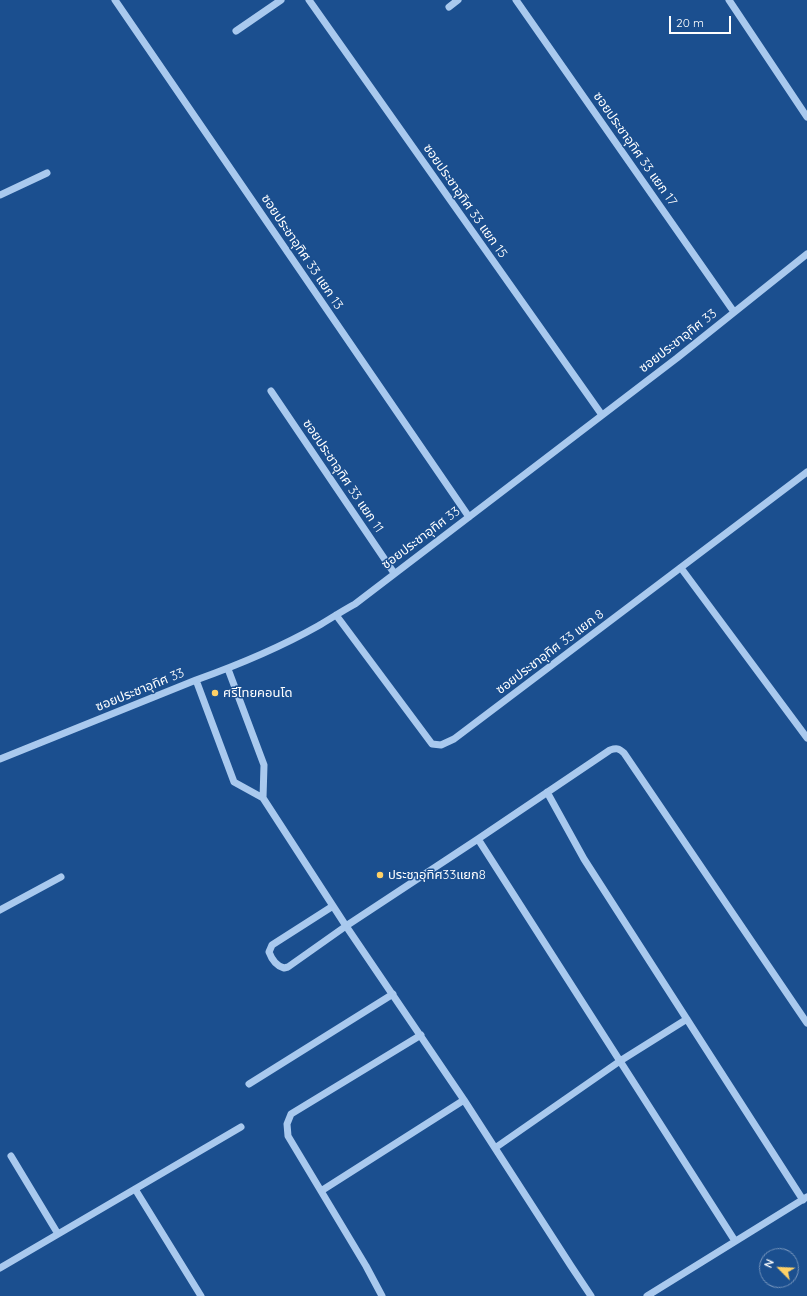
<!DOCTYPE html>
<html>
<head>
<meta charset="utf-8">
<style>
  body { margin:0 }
  #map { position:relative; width:807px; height:1296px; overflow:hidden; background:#1b4f8f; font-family:Quicksand,sans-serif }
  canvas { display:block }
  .north { position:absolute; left:759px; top:1248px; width:40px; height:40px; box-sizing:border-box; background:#1b4f8f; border:1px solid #7695bc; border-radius:50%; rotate:294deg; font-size:11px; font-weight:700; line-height:16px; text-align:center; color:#fff }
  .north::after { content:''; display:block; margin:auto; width:14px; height:18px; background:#ffd166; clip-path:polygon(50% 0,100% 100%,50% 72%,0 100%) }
  .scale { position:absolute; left:669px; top:16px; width:62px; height:18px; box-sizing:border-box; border:2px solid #fff; border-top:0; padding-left:5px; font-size:12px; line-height:14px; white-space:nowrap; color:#fff; -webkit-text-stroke:3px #1b4f8f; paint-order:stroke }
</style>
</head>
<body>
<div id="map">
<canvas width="807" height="1296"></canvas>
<div class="north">N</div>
<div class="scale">20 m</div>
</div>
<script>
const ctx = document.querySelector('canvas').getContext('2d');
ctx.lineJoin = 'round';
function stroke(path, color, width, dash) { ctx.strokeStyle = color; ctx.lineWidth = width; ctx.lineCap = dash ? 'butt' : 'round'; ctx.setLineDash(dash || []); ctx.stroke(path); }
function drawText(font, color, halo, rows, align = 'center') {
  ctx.font = font + ' Quicksand,"Noto Sans Thai",sans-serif'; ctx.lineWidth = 3; ctx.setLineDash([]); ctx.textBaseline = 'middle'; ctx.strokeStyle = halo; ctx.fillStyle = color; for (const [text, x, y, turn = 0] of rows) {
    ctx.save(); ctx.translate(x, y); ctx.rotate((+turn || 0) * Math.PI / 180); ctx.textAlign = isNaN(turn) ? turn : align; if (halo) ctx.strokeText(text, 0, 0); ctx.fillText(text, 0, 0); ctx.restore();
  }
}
stroke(new Path2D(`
  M115,0L469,517
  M309,0L602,415
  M516,0L734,312
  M729,0L807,117
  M449,7L458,0
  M236,31L281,0
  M0,195L47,173
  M271,391L394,573
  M681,568L807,738
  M336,615L432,744L441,745L454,739L807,472
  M228,669L264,765L263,798
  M196,680L234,782L263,798L346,926L464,1100L571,1266L591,1296
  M0,759L196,680C238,665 279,648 318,626C330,619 342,611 355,604L677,358L807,254
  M547,792L584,859L803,1200
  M478,839L735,1241
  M333,906L272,945L269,952C272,960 276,966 284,968L288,967L346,926L478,839L610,750C616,748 619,748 624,753L807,1023
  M0,910L61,877
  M249,1084L393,994
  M495,1148L620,1061L687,1019
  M11,1156L58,1234
  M135,1189L201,1296
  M321,1191L464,1100
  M0,1268L241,1127
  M382,1296L366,1266L288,1136L287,1124L291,1114L421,1035
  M647,1296L807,1197`), '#a9c9ee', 7);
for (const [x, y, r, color] of [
  [215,693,4,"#ffd166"],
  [380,875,4,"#ffd166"]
]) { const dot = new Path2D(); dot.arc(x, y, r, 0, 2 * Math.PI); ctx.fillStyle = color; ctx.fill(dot); stroke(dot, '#1b4f8f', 1.5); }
drawText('13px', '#fff', '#1b4f8f', [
  ["ซอยประชาอุทิศ 33 แยก 17",635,149,55],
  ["ซอยประชาอุทิศ 33 แยก 15",465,201,55],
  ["ซอยประชาอุทิศ 33 แยก 13",302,252,56],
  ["ซอยประชาอุทิศ 33",678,341,-38],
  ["ซอยประชาอุทิศ 33 แยก 11",343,476,56],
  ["ซอยประชาอุทิศ 33",421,538,-37],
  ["ซอยประชาอุทิศ 33 แยก 8",550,652,-37],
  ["ซอยประชาอุทิศ 33",140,690,-22]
]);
drawText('13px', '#fff', '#1b4f8f', [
  ["ศรีไทยคอนโด",223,693],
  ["ประชาอุทิศ33แยก8",388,875]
], 'left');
</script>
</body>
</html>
